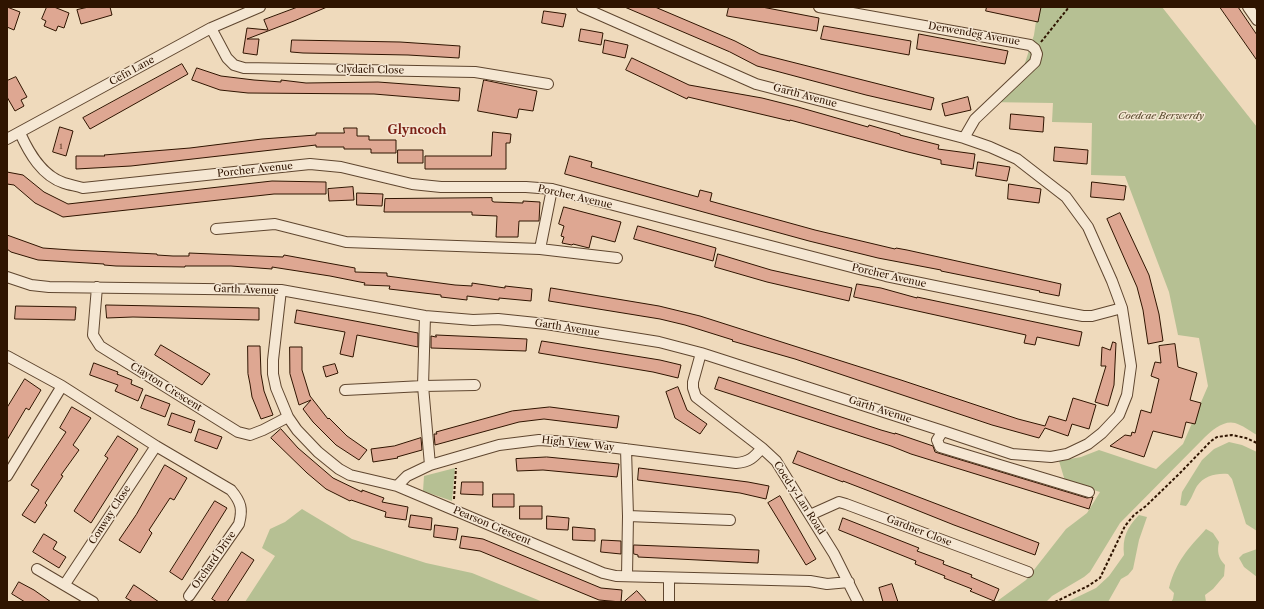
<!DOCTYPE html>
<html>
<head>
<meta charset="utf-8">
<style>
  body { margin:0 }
  #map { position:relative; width:1264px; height:609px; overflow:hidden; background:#efdabc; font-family:"Libre Caslon Text",serif }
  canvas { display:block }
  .frame { position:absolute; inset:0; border:8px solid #2f1400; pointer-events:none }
</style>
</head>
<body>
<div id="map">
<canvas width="1264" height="609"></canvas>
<div class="frame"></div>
</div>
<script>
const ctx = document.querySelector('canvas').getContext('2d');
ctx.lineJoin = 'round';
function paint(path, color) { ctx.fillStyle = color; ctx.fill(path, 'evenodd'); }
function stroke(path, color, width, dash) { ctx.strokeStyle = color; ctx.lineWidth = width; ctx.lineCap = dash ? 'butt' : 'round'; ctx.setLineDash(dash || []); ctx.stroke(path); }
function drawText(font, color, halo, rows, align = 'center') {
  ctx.font = font + ' "Libre Caslon Text",serif'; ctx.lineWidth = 3; ctx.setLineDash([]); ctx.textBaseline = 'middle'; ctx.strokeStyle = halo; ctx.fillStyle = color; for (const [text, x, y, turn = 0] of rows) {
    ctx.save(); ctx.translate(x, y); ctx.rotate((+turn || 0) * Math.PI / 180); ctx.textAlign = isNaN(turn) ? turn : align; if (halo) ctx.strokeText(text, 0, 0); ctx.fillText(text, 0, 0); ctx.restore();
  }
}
paint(new Path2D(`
  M1038,7H1162L1257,127V435C1250,431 1242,425 1235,423C1224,420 1212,430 1205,437L1120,523L1090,572L1084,577L1052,596L1046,602H996L1026,580L1066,529L1087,513L1100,492L1065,481L1059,461L1081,457L1099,450L1156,469L1183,444L1208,386L1199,338L1178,335L1169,292L1125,176L1091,175L1092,123L1052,122L1053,103L985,102L1008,82L1024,66L1034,35Z
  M1229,442L1242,445L1257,452V531L1246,524L1232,479L1228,474C1216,473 1204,476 1197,486C1193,493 1191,500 1186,506L1180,505L1182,492L1202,460L1214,449Z
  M455,468L452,501L423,491L424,476Z
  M302,509L352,539L426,563L472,573L543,602H245L275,556L262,548L270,529L285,522Z
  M1139,515L1147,517L1139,540L1133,569L1128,575L1121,579L1108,602H1067L1096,588L1109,576L1124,555C1122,538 1127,527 1139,515Z
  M1206,529L1213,533L1219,542C1217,551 1218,558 1225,565L1224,576L1213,589L1205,595L1206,602H1171L1173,599L1174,593L1169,588C1176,561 1188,549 1206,529Z
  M1257,549V577L1244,567L1239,558L1243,554Z`), '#b6c093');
const building = new Path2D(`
  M7,7L20,12L14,30L7,27Z
  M47,7H54L69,13L64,28L58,26L56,31L44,26L46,21L42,19Z
  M89,7H110L112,15L81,24L77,10Z
  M298,7H327L294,21L247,39H259L257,55L243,53L247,28L268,30L264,20Z
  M625,7H655L735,41L760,54L934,98L931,110L866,95L757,66L730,52Z
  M729,7H762L819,18L817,31L727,16Z
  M987,7H1041L1038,22L986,11Z
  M1220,7H1238L1257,35V60Z
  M544,11L566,14L563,27L542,23Z
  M824,26L911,41L909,55L821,39Z
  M581,29L603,33L601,45L579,41Z
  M919,34L1008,51L1005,64L917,49Z
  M292,40L400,42L460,46L459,58L408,55L303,53L291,52Z
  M605,40L628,45L625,58L603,53Z
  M632,58L689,85L762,98L798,107L868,127L869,125L900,134V135L939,145L938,149L975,154L973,169L941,164V160L908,152L790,120V121L688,97L687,99L626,70Z
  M182,64L188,74L90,129L83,118Z
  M197,68L221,76L254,80L281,82V80L306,83L378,82L460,88L459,101L374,94L248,93L220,90L192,80Z
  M16,77L27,97L21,100L24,106L15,111L7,97V81Z
  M484,80L537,91L533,111L519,109L517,118L478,111Z
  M968,97L971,110L945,116L942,104Z
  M1011,114L1044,117L1043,132L1010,129Z
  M60,127L73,131L66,156L53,152Z
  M344,128H357V136H369V140H396V153H371V149H344V147H316V145L131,166L76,169V156H105L104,155L190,148L262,139L316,135V133H344Z
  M493,132L511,134L510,143H506V169H425V156H491Z
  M1055,147L1088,150L1087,164L1054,161Z
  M398,150H423V163H398Z
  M570,156L592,162L591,167L698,197L700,190L712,193L710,201L815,230L895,249L896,248L907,250L1061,284L1059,296L1039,292L1040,291L941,271V270L878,258L809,241L565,174Z
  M978,162L1010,167L1007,181L976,176Z
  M7,172L23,175L44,192L68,204L272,181L326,182V194H274L63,217L35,203L14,185L7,184Z
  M1092,182L1126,186L1124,200L1091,197Z
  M1009,184L1041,189L1039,203L1008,199Z
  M353,187L354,200L329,201L328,189Z
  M357,193L383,194L382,206L357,205Z
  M492,198V201L494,202L523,203V201L540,202L539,221H519L518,237H496L497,216L472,215V212H384L385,199Z
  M564,207L621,222L615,242L592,236L589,248L573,244L572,245L562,243L564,237L561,236L564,226L559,224Z
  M1120,213L1149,275L1159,314L1163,341L1148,344L1143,310L1137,287L1107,219Z
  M638,226L716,248L713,261L634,239Z
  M7,235L43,248L71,250L157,254V255L173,256H189V253L283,257L284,255L355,268V272L387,273V276L455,285L472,286V283L505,288V286L532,289L531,301L499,298V300L467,296V300L441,297V295L389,289L390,286L364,285L365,283L330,276L272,267V269L231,266H185V267L116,266L104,265V264L38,260L11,252L7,249Z
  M718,254L771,270L852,288L849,301L767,282L715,267Z
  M857,284L881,288L917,298V297L1082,332L1079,346L1037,337L1035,345L1024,343L1026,335L854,297Z
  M551,288L659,306L700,316L901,380L1018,419L1045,426L1049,416L1066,421L1073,398L1096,405L1089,429L1072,424L1068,436L1045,428L1039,438L992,425L795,359L732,341L733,340L685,325L660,319L549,301Z
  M106,305L259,308V320L133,317L107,318Z
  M16,306L76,307L75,320L15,319Z
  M297,310L418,333V347L357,335L353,357L340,354L345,332L295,323Z
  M436,335L527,339L526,351L431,348V336L436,337Z
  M542,341L660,360L681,365L678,378L653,372L539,353Z
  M1113,342L1116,343L1114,385L1108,406L1095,402L1106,366H1101L1102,347L1110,350Z
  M1175,344L1178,367L1197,373L1190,400L1201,403L1195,424L1186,422L1182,438L1153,431L1144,457L1110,446L1125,435L1131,436L1132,432L1135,433L1141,410L1151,413L1159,379L1151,376L1155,362L1161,363L1159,346Z
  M161,345L210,374L202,385L155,355Z
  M248,346H260L261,374L264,391L273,415L261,419L252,397L250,384L248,374Z
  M290,347H302V370L310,396L328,419L329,418L347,436L367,450L359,460L336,445L313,422L303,409L311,400L299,405L290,374Z
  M94,363L118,372L117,374L132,380L131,384L143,389L138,401L115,391L118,385L90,375Z
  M335,364L338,373L326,377L323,367Z
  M719,377L881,430L895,434V433L933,446L935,452L938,453L1087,498L1093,497L1089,509L911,454L891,446L715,389Z
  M25,379L41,390L29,410L26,408L7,440V408Z
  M678,387L687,410L707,424L700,434L675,418L666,392Z
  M146,395L170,404L165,417L141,408Z
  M72,407L91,418L73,445L79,450L61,475L63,476L45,503L47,505L35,523L22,515L39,490L31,485L66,432L60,428Z
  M550,407L619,416L617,428L544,419L519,422L435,445L434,434H437L436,432L512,411Z
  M172,413L195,421L191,433L168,425Z
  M199,429L222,437L217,449L195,441Z
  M281,429L298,448L333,478L362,492V490L384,498L382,502L408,507L406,520L385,517L386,512L351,500L350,501L326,489L307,473L271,438Z
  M118,436L138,449L91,523L74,511L108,458L105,456Z
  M421,438L422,450L397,457L398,458L373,462L371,449L394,446Z
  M798,451L1039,543L1035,555L954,525L869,491L843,481V482L793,463Z
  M547,457L619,464L617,477L543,470L517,471L516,459Z
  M165,465L187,478L174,500L170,498L149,530L152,533L140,553L119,540L136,515Z
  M639,468L748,482L769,486L766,499L740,493L638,480Z
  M462,482H483V495L461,494Z
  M493,494H514V507H493Z
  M780,496L816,559L806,565L768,503Z
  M215,501L227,508L182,580L170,572Z
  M520,506H542V519H520Z
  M411,515L432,518L431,530L409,527Z
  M547,516L569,518L568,530L547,529Z
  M843,518L919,548L917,551L944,561L943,564L972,575L971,577L999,589L994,601L970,591L972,589L944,578L945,576L915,564L916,561L839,530Z
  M435,525L458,528L456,540L434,537Z
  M573,527L595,529V541L573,540Z
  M44,534L57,542L53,549L66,557L59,568L33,552Z
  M462,536L483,539L601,588L622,590L621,602L599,600L480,551L460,548Z
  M602,540L621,541V554L601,552Z
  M634,545L759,550L758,563L638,557V555L634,554Z
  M242,552L254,560L227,602H217L212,599Z
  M19,582L34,590L51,602H25L12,594Z
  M892,584L898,602H883L879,588Z
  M134,585L143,591L159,602H133L126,598Z
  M637,591L647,602H624Z`);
paint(building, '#dea792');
stroke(building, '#2f1400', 1);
const street = new Path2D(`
  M582,7L756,84L964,138L990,147L1017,159L1066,197L1088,227L1112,281L1122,308L1131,366L1127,395L1119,415L1102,433L1088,444L1067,454L1051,457L1012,454L943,431
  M819,7L1030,45L1035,49L1037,54L1035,62L975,119L964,138
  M1248,7L1257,20
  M211,28L227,58L234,65L244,68L475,72L548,84
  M20,133C29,153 42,176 64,183C70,185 77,186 83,188L310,164L341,167L412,184L441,187H526L552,189L886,276L1062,312L1083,316H1092L1122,308
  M7,139L211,28L260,7
  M216,229L275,224L346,242L540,249L617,258
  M540,249L552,189
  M7,277L31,285L49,287L281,290L425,316L473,320L498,319L546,324L659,342L701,353L943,431L937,440L940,447L1089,492
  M97,287L93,335L100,346L238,432L250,435L263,430L288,417
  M281,290L273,360V374L276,388L288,417L297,430L318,452L339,469L350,475L397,486L603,573L616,576L810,581L827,584L849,582
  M425,316L423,386L430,465
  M701,353L693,382V388L696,397L762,448L776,461L834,554L858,602
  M7,356L62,386L156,446L231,490C241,502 243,509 239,524L189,596
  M345,390L423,386L475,385
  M626,449L628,516L627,576
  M7,476L62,386
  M397,486L407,476L430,465L499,445L539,440L569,442L736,463C750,462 754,457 762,448
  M810,515L839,502L846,504L1028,572
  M628,516L730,520
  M37,569L93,602
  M65,584L156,446
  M669,602V578`);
stroke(street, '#5f462f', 12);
stroke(new Path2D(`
  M1041,42L1069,7
  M454,499L456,468
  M1055,602L1088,586L1100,578L1125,526L1134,515L1146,506L1180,473L1211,441L1217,437L1232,435L1246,438L1257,443`), '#2f1400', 2, [3, 2]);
stroke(street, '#f5e7d3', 10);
drawText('8px', '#5b3924', null, [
  ["1",61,147]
]);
drawText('10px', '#2f1400', '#f5e7d3', [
  ["Derwendeg Avenue",974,34,10],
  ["Clydach Close",370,70,1],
  ["Cefn Lane",132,71,-29],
  ["Garth Avenue",805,96,15],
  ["Porcher Avenue",255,170,-6],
  ["Porcher Avenue",575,197,13],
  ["Porcher Avenue",889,276,13],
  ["Garth Avenue",246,290,2],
  ["Garth Avenue",567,328,9],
  ["Clayton Crescent",166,387,32],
  ["Garth Avenue",880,410,18],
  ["High View Way",578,444,6],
  ["Coed-y-Lan Road",799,498,57],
  ["Conway Close",110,515,-57],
  ["Pearson Crescent",492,526,23],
  ["Gardner Close",919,531,21],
  ["Orchard Drive",214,560,-55]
]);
drawText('italic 10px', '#58482c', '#f5e7d3', [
  ["Coedcae Berwerdy",1161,116]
]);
drawText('bold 12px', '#7a1f14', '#f5e7d3', [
  ["Glyncoch",417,131]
]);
</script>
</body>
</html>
